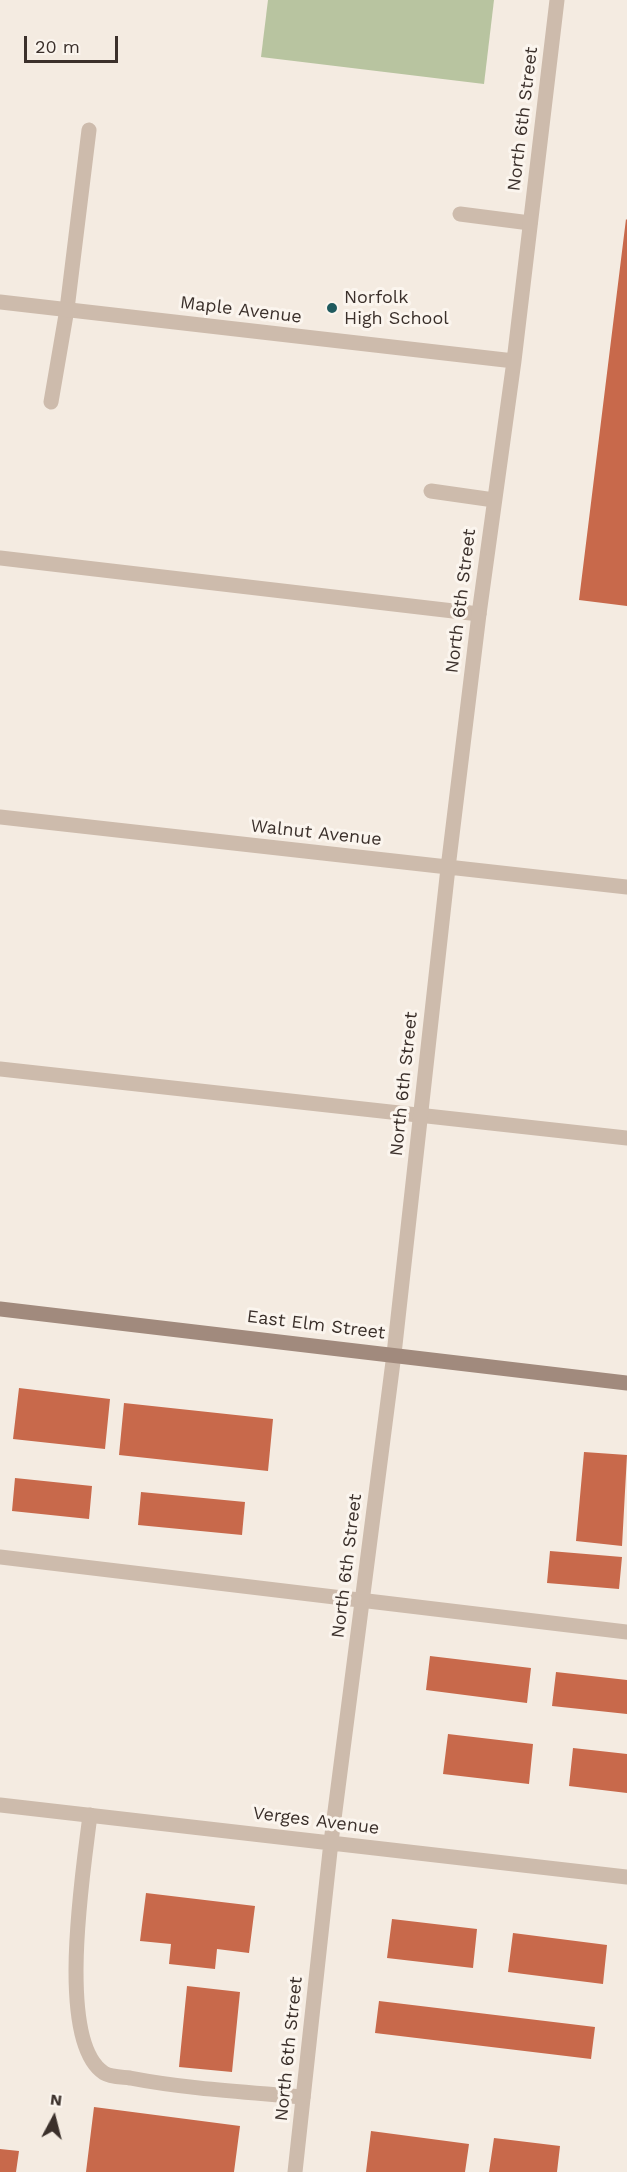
<!DOCTYPE html>
<html>
<head>
<meta charset="utf-8">
<style>
  body { margin:0 }
  #map { position:relative; width:627px; height:2172px; overflow:hidden; background:#f4ebe1; font-family:"Work Sans",sans-serif }
  canvas { display:block }
  .north { position:absolute; left:24px; top:2088px; width:60px; height:60px; -webkit-text-stroke:4px #fbf5ee; paint-order:stroke; rotate:7deg; font-size:16px; font-weight:700; line-height:24px; text-align:center; color:#3b302b }
  .north::after { content:''; display:block; margin:auto; width:21px; height:27px; background:#3b302b; clip-path:polygon(50% 0,100% 100%,50% 72%,0 100%) }
  .scale { position:absolute; left:24px; top:36px; width:94px; height:27px; box-sizing:border-box; border:3px solid #3b302b; border-top:0; padding-left:8px; font-size:18px; line-height:21px; white-space:nowrap; color:#3b302b; -webkit-text-stroke:4px #fbf5ee; paint-order:stroke }
</style>
</head>
<body>
<div id="map">
<canvas width="627" height="2172"></canvas>
<div class="north">N</div>
<div class="scale">20 m</div>
</div>
<script>
const ctx = document.querySelector('canvas').getContext('2d');
ctx.lineJoin = 'round';
function paint(path, color) { ctx.fillStyle = color; ctx.fill(path, 'evenodd'); }
function stroke(path, color, width, dash) { ctx.strokeStyle = color; ctx.lineWidth = width; ctx.lineCap = dash ? 'butt' : 'round'; ctx.setLineDash(dash || []); ctx.stroke(path); }
function drawText(font, color, halo, rows, align = 'center') {
  ctx.font = font + ' "Work Sans",sans-serif'; ctx.lineWidth = 6; ctx.setLineDash([]); ctx.textBaseline = 'middle'; ctx.strokeStyle = halo; ctx.fillStyle = color; for (const [text, x, y, turn = 0] of rows) {
    ctx.save(); ctx.translate(x, y); ctx.rotate((+turn || 0) * Math.PI / 180); ctx.textAlign = isNaN(turn) ? turn : align; if (halo) ctx.strokeText(text, 0, 0); ctx.fillText(text, 0, 0); ctx.restore();
  }
}
paint(new Path2D(`
  M268,0H494L484,84L261,57Z`), '#b8c4a0');
paint(new Path2D(`
  M626,219L627,220V606L579,600Z
  M19,1388L110,1399L105,1449L13,1439Z
  M124,1403L273,1419L268,1471L119,1455Z
  M584,1452L627,1455L622,1546L576,1541Z
  M15,1478L92,1486L89,1519L12,1511Z
  M141,1492L245,1502L242,1535L138,1525Z
  M550,1551L622,1557L619,1589L547,1583Z
  M430,1656L531,1668L527,1703L426,1690Z
  M556,1672L627,1680V1714L552,1706Z
  M448,1734L533,1744L529,1784L443,1774Z
  M573,1748L627,1754V1793L569,1786Z
  M146,1893L255,1906L249,1953L217,1949L215,1969L169,1964L171,1944L140,1941Z
  M392,1919L477,1929L473,1968L387,1958Z
  M513,1933L607,1945L603,1984L508,1972Z
  M187,1986L240,1992L232,2072L179,2067Z
  M379,2001L595,2027L591,2059L375,2033Z
  M94,2107L240,2126L234,2172H86Z
  M371,2131L469,2144L465,2172H366Z
  M494,2138L560,2146L557,2172H489Z
  M0,2149L19,2151L16,2172H0Z`), '#c8694b');
stroke(new Path2D(`
  M460,214L530,223
  M51,402L67,309L89,130
  M431,491L494,500
  M0,558L479,614
  M0,1069L627,1138
  M0,1557L627,1632
  M90,1815C84,1867 55,2041 104,2073C110,2077 123,2077 130,2078C187,2089 246,2092 303,2097`), '#cdbbac', 15);
stroke(new Path2D(`
  M0,302L514,361
  M0,817L627,887
  M0,1805L627,1877
  M295,2172L331,1842L394,1354L448,868L479,614L514,361L557,0`), '#cdbbac', 15);
stroke(new Path2D(`
  M0,1309L627,1383`), '#a18a7d', 15);
for (const [x, y, r, color] of [
  [332,308,6,"#1f5a5e"]
]) { const dot = new Path2D(); dot.arc(x, y, r, 0, 2 * Math.PI); ctx.fillStyle = color; ctx.fill(dot); stroke(dot, '#fbf5ee', 2); }
drawText('18px', '#3b302b', '#fbf5ee', [
  ["North 6th Street",523,119,-83],
  ["Maple Avenue",241,310,7],
  ["North 6th Street",461,601,-83],
  ["Walnut Avenue",316,833,6],
  ["North 6th Street",404,1084,-84],
  ["East Elm Street",316,1325,7],
  ["North 6th Street",347,1566,-83],
  ["Verges Avenue",316,1821,7],
  ["North 6th Street",289,2049,-84]
]);
drawText('18px', '#3b302b', '#fbf5ee', [
  ["Norfolk",344,298],
  ["High School",344,319]
], 'left');
</script>
</body>
</html>
